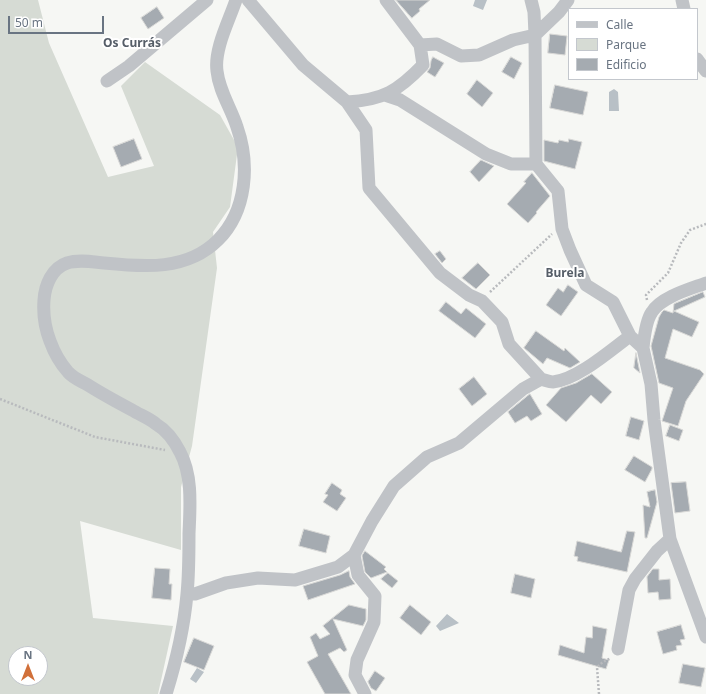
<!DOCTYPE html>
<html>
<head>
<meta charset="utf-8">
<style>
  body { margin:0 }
  #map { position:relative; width:706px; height:694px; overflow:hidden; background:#f6f7f4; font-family:"Noto Sans",sans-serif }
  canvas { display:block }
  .legend { position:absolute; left:568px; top:8px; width:130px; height:72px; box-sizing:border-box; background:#fff; border:1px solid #c3c7cd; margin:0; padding:5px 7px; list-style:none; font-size:12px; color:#697482 }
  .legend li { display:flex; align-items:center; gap:8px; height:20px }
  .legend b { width:20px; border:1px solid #c3c7cd }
  .north { position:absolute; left:8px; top:646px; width:40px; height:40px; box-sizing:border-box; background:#fff; border:1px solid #c3c7cd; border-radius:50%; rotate:0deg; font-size:11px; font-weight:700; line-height:16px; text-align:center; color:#697482 }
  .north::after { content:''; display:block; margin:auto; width:14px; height:18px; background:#d1703a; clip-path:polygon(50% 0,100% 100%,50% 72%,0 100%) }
  .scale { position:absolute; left:8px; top:16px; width:96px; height:18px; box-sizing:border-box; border:2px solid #697482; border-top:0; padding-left:5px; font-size:12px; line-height:14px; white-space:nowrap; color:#697482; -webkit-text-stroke:3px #fff; paint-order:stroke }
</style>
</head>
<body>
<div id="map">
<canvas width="706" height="694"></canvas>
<ul class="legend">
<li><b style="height:5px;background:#c0c3c7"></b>Calle</li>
<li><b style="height:11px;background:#d6dbd4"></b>Parque</li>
<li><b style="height:11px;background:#a5abb1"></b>Edificio</li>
</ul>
<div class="north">N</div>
<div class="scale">50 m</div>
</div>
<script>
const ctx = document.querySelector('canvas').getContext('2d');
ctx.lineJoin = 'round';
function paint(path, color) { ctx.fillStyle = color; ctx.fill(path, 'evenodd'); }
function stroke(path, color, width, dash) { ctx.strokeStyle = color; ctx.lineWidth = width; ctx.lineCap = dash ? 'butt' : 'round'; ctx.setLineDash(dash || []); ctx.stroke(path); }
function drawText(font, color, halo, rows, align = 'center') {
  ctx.font = font + ' "Noto Sans",sans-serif'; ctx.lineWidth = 4; ctx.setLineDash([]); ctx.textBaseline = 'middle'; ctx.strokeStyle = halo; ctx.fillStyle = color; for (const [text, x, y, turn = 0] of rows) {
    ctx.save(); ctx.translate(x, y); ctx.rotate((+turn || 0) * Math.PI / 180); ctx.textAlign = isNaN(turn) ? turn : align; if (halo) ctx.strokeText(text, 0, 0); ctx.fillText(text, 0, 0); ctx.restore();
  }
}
paint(new Path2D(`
  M0,0H38L49,43L108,177L154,166L121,86L145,62L220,115L238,147L230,207L213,232L217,268L192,446L181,487V550L80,521L93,618L173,626L158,694H0ZM16,654H40V678H16Z`), '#d6dbd4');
paint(new Path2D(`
  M475,0H487L483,10L473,6Z
  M614,89L618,92L619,111H609V92Z
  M447,614L459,623L440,631L436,626Z
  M197,668L204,672L196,683L190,679Z`), '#b8c0c6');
const building = new Path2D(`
  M396,0H430L419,9L420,11L412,18Z
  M157,7L164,18L148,29L141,18Z
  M550,34L567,36L565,55L548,53Z
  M433,57L444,63L435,77L427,72L430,68L431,61Z
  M511,57L522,63L514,79L502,72Z
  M477,80L493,93L482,107L467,94Z
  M555,85L588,92L583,115L550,108Z
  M134,139L142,159L121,167L113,147Z
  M569,139L582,142L575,169L544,161V140L558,143L559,140L568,142Z
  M481,160L494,166L479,182L470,172Z
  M532,173L550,196L536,212L537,213L528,223L507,204L526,183L524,182Z
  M440,251L446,259L442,263L435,254Z
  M478,263L490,275L476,289L462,278Z
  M568,285L578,292L561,316L546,305L558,288L563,292Z
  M703,292L705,297L674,311L699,322L692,337L673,329L665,358L700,370L704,374L686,401L678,426L662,421L673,388L659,383L651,346L659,317L662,312L664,310L673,313L674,304Z
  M446,302L461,314L466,308L486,324L475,338L439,311Z
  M536,331L564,351L565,348L580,362L570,368L547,358L543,364L524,348Z
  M636,353L640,373L634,368Z
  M592,374L612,392L601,404L591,395L566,422L546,405L561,388L576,383Z
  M474,377L487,394L472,406L459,389Z
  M530,394L542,414L531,421L527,416L515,423L508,412Z
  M631,417L644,421L639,440L626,436Z
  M670,425L683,430L679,441L666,436Z
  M634,456L652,467V469L645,482L625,470Z
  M686,482L690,511L675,513L671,483Z
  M332,483L342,490L340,494L346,498L337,511L323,502L328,495L325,494Z
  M655,490L657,502L647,538H645L643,505L650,507L647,492Z
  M304,529L330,536L326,553L299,546Z
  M627,531L635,532L627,572L577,561L578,557L574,556L577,541L621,552Z
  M365,551L386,567L384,569L387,572L371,578L365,572L362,556Z
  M155,568L170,569L169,584H172L171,600L152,598Z
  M653,569H659V580L670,579L671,599L659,600L658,592L648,593L647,577Z
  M349,571L350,577L355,584L308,600L303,586L340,575Z
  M388,573L398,581L392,588L381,579Z
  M515,574L535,579L531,598L511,593Z
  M349,605L366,609V620L363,626L333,619L347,650L344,652L340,648L328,654L351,694H325L307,662L318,656L310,637L316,633L320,639L330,634L323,626Z
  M410,605L431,622L421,635L400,618Z
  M681,625L685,639L680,640L682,645L676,646L677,650L663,654L657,632Z
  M593,626L607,629L602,658L609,660L606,669L558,655L560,645L584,653L586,637L592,638Z
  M194,638L214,646L204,670L184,662Z
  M683,664L705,668L701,687L679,683Z
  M375,671L385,678L376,691L371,688L368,682Z`);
paint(building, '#a5abb1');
stroke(building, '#d8d8d6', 1);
stroke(new Path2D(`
  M490,292L552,234
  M647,300L646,295L668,273L681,243L690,230L706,224
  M0,399L95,437L165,450
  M599,694L597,667L603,662L611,658`), '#b8babd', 2.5, [2, 2]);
stroke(new Path2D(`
  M248,0L303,65L347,102C383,100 398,91 423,65L420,45
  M386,0L420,45L437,44L461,56L479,55L513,40L535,35L559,12L568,0
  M531,0L534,12L535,35L536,164L558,191L562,229L570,250L586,285L613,302L630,336L643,348L651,384L654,420L670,539L706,637
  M682,0L684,9
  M697,59L706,71
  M107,81L129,66L207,0
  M385,95L400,100L486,154L511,164H536
  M347,102L366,130L369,188L440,273L469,295L482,301L502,322L509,344L541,379
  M643,348C644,338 646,320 652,312C661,297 690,289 706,283
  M354,555L358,575L375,596L374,622L357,660L355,675L365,694
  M187,594H195L226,583L258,578L295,580L338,567L354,555L372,521L394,486L427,457L459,443L523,389L541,379C545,380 549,382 553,382C577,380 611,350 630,336
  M618,649L629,590L635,579L657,551L670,539
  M166,694C176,662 184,628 187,594C189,574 189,554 189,534C190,508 193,476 180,452C175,442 166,430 156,424C149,418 140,415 132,410C117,402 102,394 88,385C81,381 73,378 68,372C60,363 54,352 50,341C45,328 43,313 44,300C45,285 52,268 67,263C79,259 93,262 104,263C144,267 187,271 218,240C247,211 250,164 237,127C231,108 219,91 217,71C214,49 229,21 236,0`), '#c0c3c7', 13);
drawText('bold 12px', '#565e68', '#fff', [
  ["Os Currás",132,44],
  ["Burela",565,274]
]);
</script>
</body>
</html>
